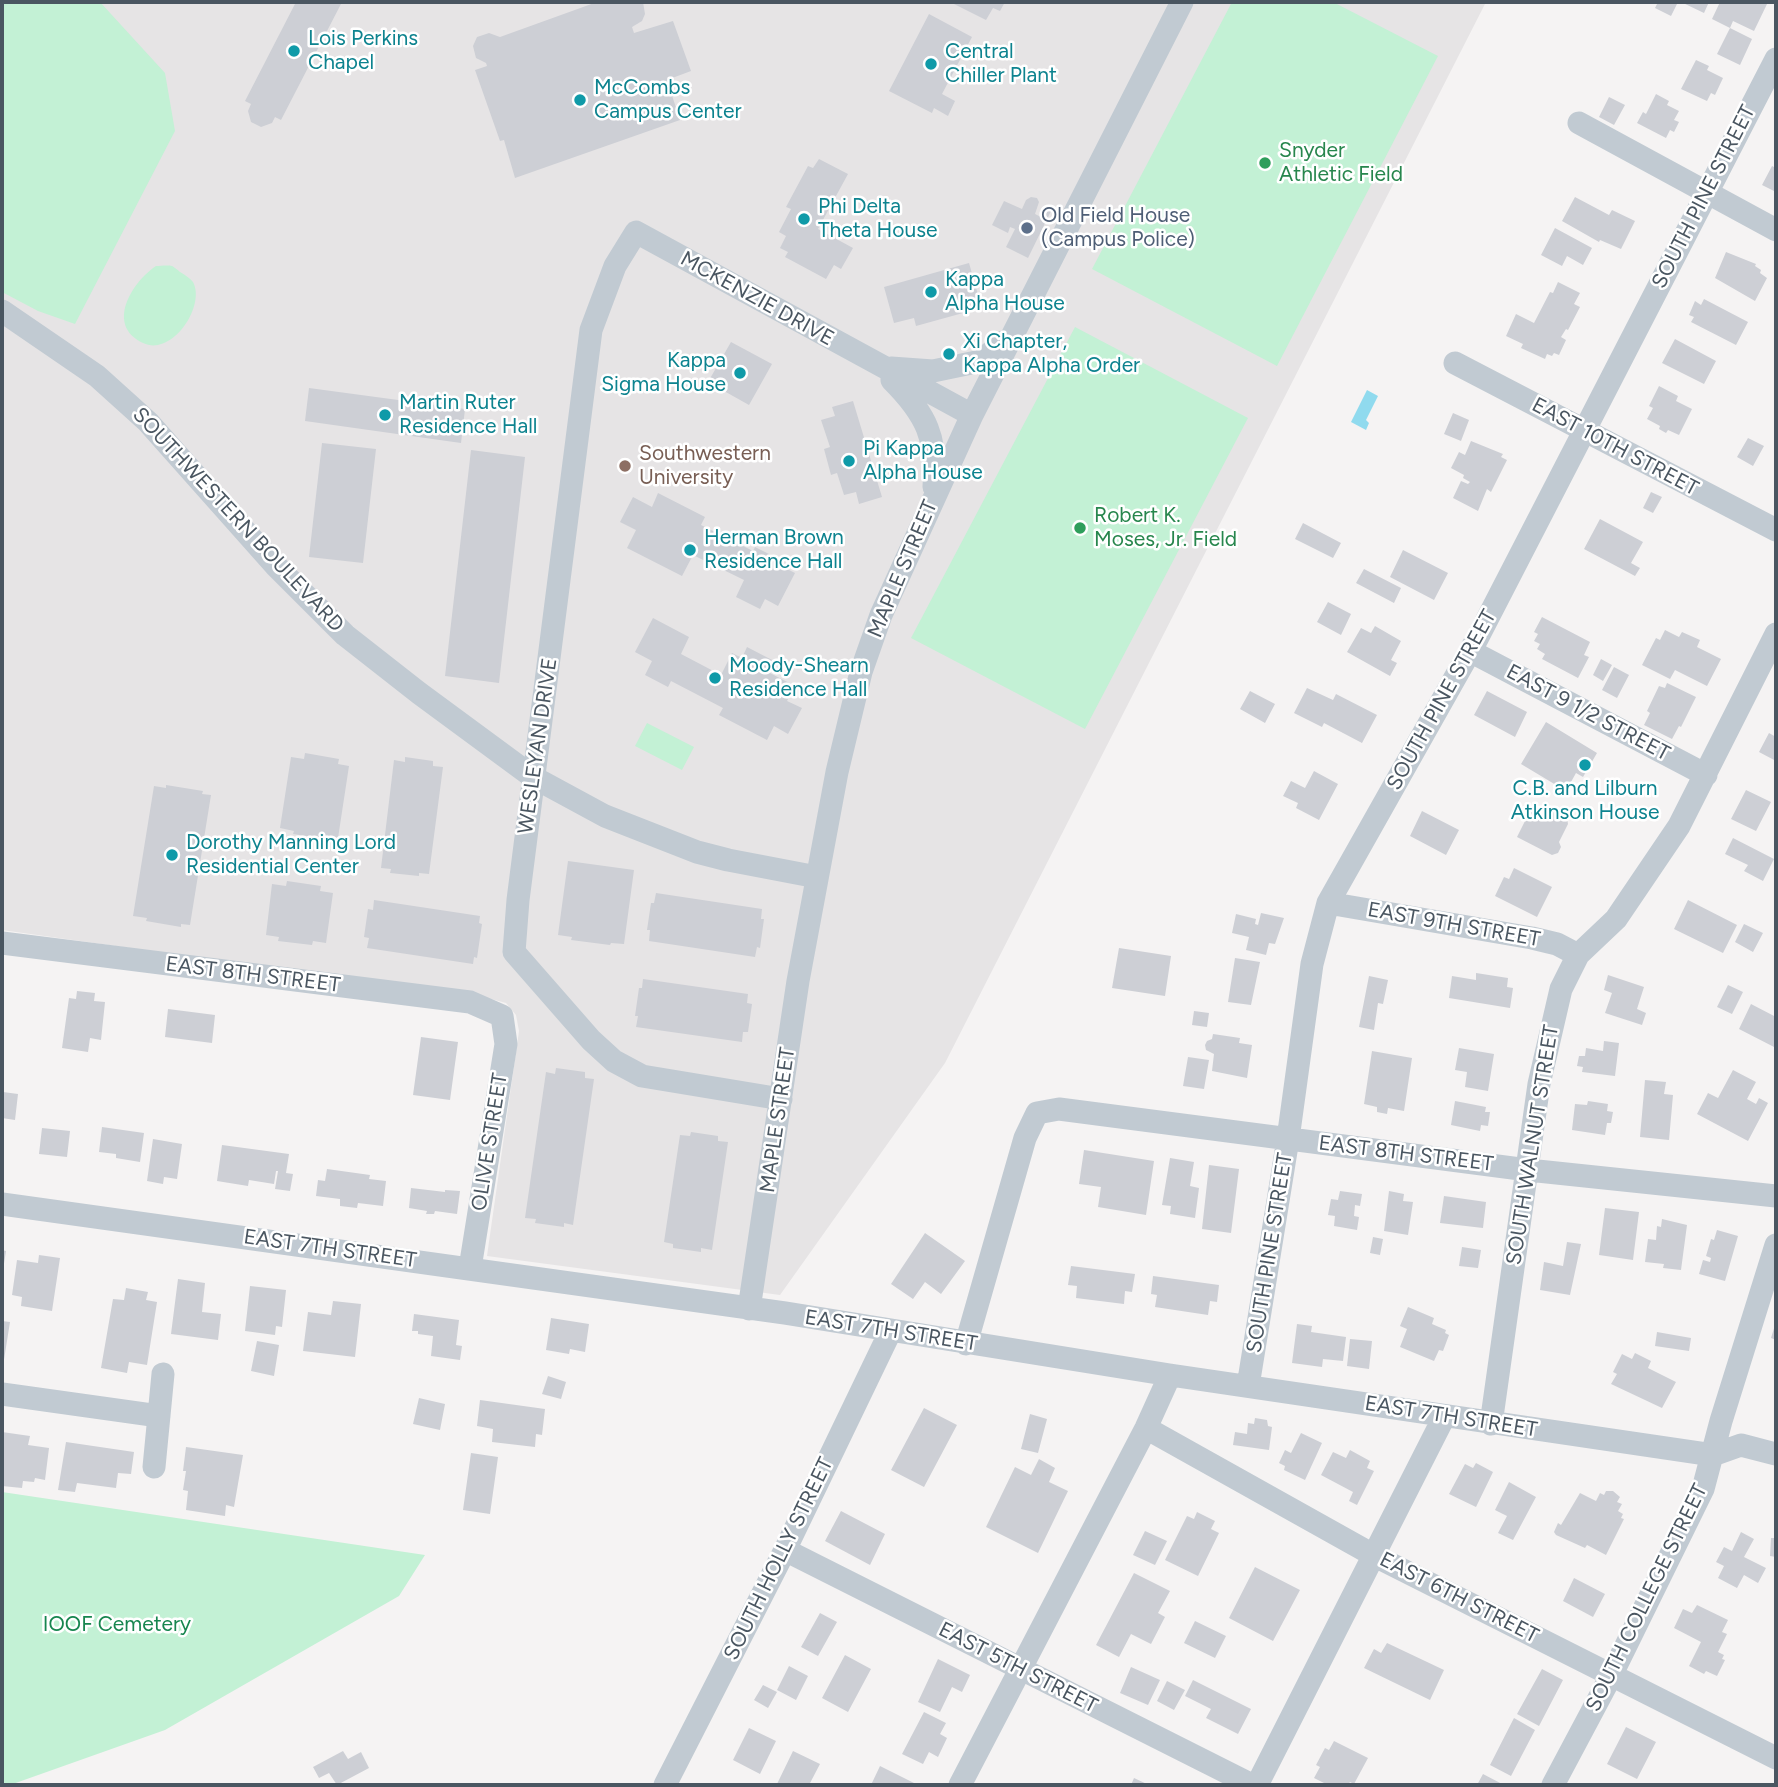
<!DOCTYPE html>
<html>
<head>
<meta charset="utf-8">
<style>
  body { margin:0 }
  #map { position:relative; width:1778px; height:1787px; overflow:hidden; background:#f5f3f3; font-family:Figtree,sans-serif }
  canvas { display:block }
  .frame { position:absolute; inset:0; border:4px solid #4a5661; pointer-events:none }
</style>
</head>
<body>
<div id="map">
<canvas width="1778" height="1787"></canvas>
<div class="frame"></div>
</div>
<script>
const ctx = document.querySelector('canvas').getContext('2d');
ctx.lineJoin = 'round';
function paint(path, color) { ctx.fillStyle = color; ctx.fill(path, 'evenodd'); }
function stroke(path, color, width, dash) { ctx.strokeStyle = color; ctx.lineWidth = width; ctx.lineCap = dash ? 'butt' : 'round'; ctx.setLineDash(dash || []); ctx.stroke(path); }
function drawText(font, color, halo, rows, align = 'center') {
  ctx.font = font + ' Figtree,sans-serif'; ctx.lineWidth = 5; ctx.setLineDash([]); ctx.textBaseline = 'middle'; ctx.strokeStyle = halo; ctx.fillStyle = color; for (const [text, x, y, turn = 0] of rows) {
    ctx.save(); ctx.translate(x, y); ctx.rotate((+turn || 0) * Math.PI / 180); ctx.textAlign = isNaN(turn) ? turn : align; if (halo) ctx.strokeText(text, 0, 0); ctx.fillText(text, 0, 0); ctx.restore();
  }
}
paint(new Path2D(`
  M2,2H1486L945,1063L780,1295L487,1256L519,1031L516,1015L506,1003L491,999L2,930Z`), '#e6e4e5');
paint(new Path2D(`
  M2,2H100L165,73L175,131L75,324L38,311L2,292Z
  M1232,2H1333L1438,56L1277,366L1092,269Z
  M156,266C160,266 168,265 172,266C173,266 180,272 180,272C185,275 190,278 193,282C206,306 172,357 143,343C105,325 132,282 156,266Z
  M1075,327L1248,418L1085,729L911,638Z
  M647,723L694,747L682,770L635,746Z
  M2,1492L425,1555L399,1596L165,1730L10,1785H2Z`), '#c3f1d5');
paint(new Path2D(`
  M1367,390L1378,396L1366,420L1369,423L1366,430L1351,422Z`), '#90daee');
paint(new Path2D(`
  M296,2H342L281,120L275,117L272,123L261,127L251,122L248,111L251,104L245,101Z
  M597,2H643L645,14L642,21L632,27L634,33L673,21L691,71L667,80L680,120L515,178L504,140L500,141L475,70L487,66L486,63L476,58L473,46L477,37L489,33L500,37Z
  M950,2H1005L1000,11L993,8L986,20Z
  M1658,2H1678L1671,16L1655,8Z
  M1681,2H1709L1704,13Z
  M1720,2H1768L1754,31L1733,21L1730,28L1712,19Z
  M929,14L972,37L942,94L955,101L948,116L934,108L932,113L889,91Z
  M1730,28L1752,39L1740,65L1717,54Z
  M1696,60L1709,66L1707,70L1723,78L1715,95L1711,93L1707,101L1681,89Z
  M1656,94L1669,101L1667,105L1679,111L1674,120L1679,122L1674,132L1670,130L1666,138L1637,123L1643,112L1646,114Z
  M1609,97L1625,105L1614,125L1599,117Z
  M819,159L848,174L818,229L853,248L841,269L834,265L826,279L785,257L788,252L780,248L786,236L779,232L791,209L786,207L808,166L813,168Z
  M1772,166L1776,168V192L1762,185Z
  M1031,197L1037,198L1039,202L1035,214L1041,217L1045,208L1051,211L1028,258L1006,247L1015,229L1010,227L1008,233L992,225L1004,201L1022,209L1026,200Z
  M1575,197L1609,215L1612,210L1635,221L1621,249L1600,240L1599,242L1562,221Z
  M1555,228L1592,248L1583,265L1567,256L1562,266L1541,255Z
  M1726,252L1756,264L1755,266L1761,270L1760,273L1767,278L1755,301L1715,278Z
  M969,263L979,298L960,303L963,313L916,326L914,318L894,323L884,287Z
  M1558,282L1580,293L1574,304L1580,307L1568,330L1566,329L1561,337L1566,340L1559,355L1554,353L1552,356L1547,354L1545,359L1521,348L1523,344L1506,336L1516,314L1534,323L1550,292L1553,293Z
  M1704,299L1748,322L1736,345L1691,322L1694,317L1689,315L1695,301L1701,305Z
  M1675,339L1716,361L1704,384L1662,363Z
  M731,342L772,364L749,405L708,382Z
  M1659,386L1678,396L1676,401L1692,409L1679,435L1668,430L1666,433L1659,429L1660,426L1647,419L1653,408L1649,406Z
  M309,388L465,409L461,443L305,421Z
  M853,401L882,497L859,504L856,492L844,495L837,473L831,475L824,449L830,447L821,420L835,416L832,407Z
  M1453,413L1469,420L1461,441L1444,434Z
  M1748,438L1764,446L1753,466L1737,457Z
  M1471,441L1503,454L1501,457L1507,460L1491,492L1487,489L1478,511L1453,498L1461,481L1468,484L1470,482L1463,478L1464,475L1451,468L1459,452L1465,455Z
  M322,443L376,449L363,563L309,557Z
  M471,450L525,457L499,683L445,676Z
  M1651,492L1662,497L1653,513L1643,508Z
  M658,493L705,517L701,525L753,551L755,547L781,560L779,565L795,573L778,606L765,599L760,609L736,597L744,580L693,555L682,576L627,548L636,530L620,522L633,497L652,507Z
  M1600,519L1643,542L1631,563L1640,568L1635,576L1584,549Z
  M1303,523L1341,543L1333,558L1295,539Z
  M1403,550L1448,573L1434,600L1390,577Z
  M1364,569L1401,588L1394,603L1356,583Z
  M1328,602L1351,614L1341,635L1317,622Z
  M1542,617L1590,642L1584,655L1589,657L1578,678L1542,659L1545,654L1537,649L1540,644L1534,641L1538,634L1534,632Z
  M653,618L689,637L681,654L721,675L732,653L742,658L747,647L774,661L768,672L795,686L787,701L802,708L788,734L774,726L767,740L719,715L723,708L671,681L668,687L645,675L652,661L635,652Z
  M1375,626L1401,641L1391,660L1397,663L1390,676L1347,652L1361,628L1371,633Z
  M1665,630L1679,637L1682,632L1700,640L1697,647L1721,659L1707,686L1675,670L1670,679L1642,665L1656,638L1660,640Z
  M1601,659L1612,665L1603,681L1593,675Z
  M1614,667L1629,675L1617,698L1602,690Z
  M1667,683L1696,697L1681,727L1679,726L1672,739L1644,725L1650,713L1647,711L1659,686L1665,688Z
  M1307,688L1333,700L1336,694L1377,715L1362,743L1324,723L1322,727L1294,713Z
  M1250,691L1275,704L1265,723L1240,709Z
  M1487,691L1527,712L1515,737L1474,715Z
  M1546,722L1597,753L1583,777L1576,773L1566,791L1521,764Z
  M1769,733L1776,737V761L1759,752Z
  M305,753L339,759L338,764L349,766L338,838L321,835L320,838L293,834L294,831L280,828L291,757L304,759Z
  M405,757L433,761V766L443,767L429,874L419,873V876L390,873L391,869L381,868L394,760L405,762Z
  M1314,771L1338,784L1319,820L1296,808L1298,803L1283,796L1291,781L1305,788Z
  M166,785L203,791L202,794L211,795L190,925L181,924V927L146,921L147,918L133,916L154,786L166,788Z
  M1746,790L1771,802L1756,831L1731,819Z
  M1553,806L1566,812L1568,824L1559,842L1561,847L1558,853L1552,855L1517,837L1531,809L1541,814Z
  M1422,811L1459,830L1446,855L1410,836Z
  M1733,838L1774,859L1763,881L1744,871L1748,865L1725,854Z
  M568,861L634,870L624,944L611,943L610,945L571,940L572,937L558,935Z
  M1514,868L1552,887L1537,917L1495,896L1504,877L1509,879Z
  M287,881L321,886L320,891L333,893L326,943L313,941L312,945L278,941L279,937L266,935L272,884L286,886Z
  M656,893L762,909L761,919H764L760,948L757,947L755,957L649,941L650,930H647L651,903H654Z
  M374,900L480,916L479,923L482,924L477,958L474,957L473,964L367,948L369,938L364,937L368,909L373,910Z
  M1688,900L1737,925L1723,953L1674,929Z
  M1261,913L1284,918L1275,944L1269,943L1266,955L1246,950L1249,937L1232,933L1236,914L1256,919L1255,924L1258,925Z
  M1744,924L1763,933L1753,952L1735,942Z
  M1119,948L1171,956L1165,996L1112,988Z
  M1235,958L1260,962L1251,1005L1228,1002Z
  M1476,973L1508,978L1507,987L1513,988L1510,1008L1449,998L1452,976L1476,980Z
  M1608,975L1644,987L1637,1009L1646,1013L1642,1025L1605,1013L1612,993L1604,990Z
  M1369,976L1388,980L1383,1004L1378,1003L1374,1030L1359,1027Z
  M643,979L748,994L747,1003L752,1004L748,1032H743L742,1042L636,1027L638,1016H635L639,988H642Z
  M1728,985L1743,992L1732,1014L1717,1007Z
  M77,991L95,993L94,1001L105,1002L101,1040L90,1038L88,1052L62,1048L69,998L76,999Z
  M1751,1004L1776,1017V1048L1739,1029Z
  M168,1009L215,1015L212,1043L165,1037Z
  M1194,1011L1209,1013L1207,1027L1192,1025Z
  M1213,1034L1240,1038L1239,1043L1252,1045L1247,1078L1212,1071L1214,1054L1206,1050L1205,1045L1207,1041L1212,1039Z
  M421,1037L458,1042L450,1100L413,1095Z
  M1604,1041L1619,1043L1615,1076L1582,1072L1583,1067L1577,1066L1579,1056H1585L1586,1048L1603,1051Z
  M1459,1048L1494,1054L1488,1091L1465,1087L1467,1072L1455,1070Z
  M1372,1051L1412,1058L1404,1111L1388,1108L1387,1114L1377,1112V1107L1364,1104Z
  M1188,1057L1209,1060L1204,1089L1183,1086Z
  M556,1068L585,1072V1078L594,1079L573,1225L564,1223V1227L535,1223L536,1219L525,1218L546,1072L555,1074Z
  M1733,1070L1756,1082L1747,1099L1756,1104L1759,1098L1768,1103L1748,1141L1697,1114L1708,1093L1718,1098Z
  M1645,1080L1666,1082L1664,1094L1673,1095L1669,1140L1640,1137Z
  M3,1092L18,1094L15,1120L2,1118Z
  M1455,1101L1486,1107L1485,1112H1490L1488,1126L1481,1125L1480,1131L1451,1125Z
  M1588,1101L1608,1104L1607,1111L1613,1112L1611,1123H1607L1605,1135L1572,1130L1575,1104L1587,1105Z
  M102,1127L144,1133L140,1162L116,1158V1154L99,1152Z
  M42,1128L70,1131L67,1157L39,1154Z
  M691,1132L718,1136V1141L728,1142L712,1250L701,1248V1252L673,1248V1244L664,1242L680,1135L690,1136Z
  M153,1139L182,1144L177,1179L164,1177L163,1184L147,1181Z
  M222,1145L289,1154L286,1173L293,1174L290,1191L275,1189L278,1171H276L274,1184L249,1180L248,1186L217,1181Z
  M1084,1150L1154,1161L1146,1215L1098,1207L1101,1187L1079,1184Z
  M1170,1158L1194,1162L1190,1186L1199,1188L1195,1218L1170,1214L1171,1206L1162,1205Z
  M1209,1165L1239,1169L1231,1233L1202,1229Z
  M327,1169L370,1175L369,1179L386,1181L383,1206L358,1203L357,1208L340,1206V1199L316,1196L318,1180L325,1181Z
  M411,1188L445,1192V1190L460,1191L457,1214L435,1211L434,1214H426L427,1211L409,1208Z
  M1340,1191L1362,1194L1360,1206L1355,1205L1354,1216L1359,1217L1357,1230L1334,1226L1335,1216L1328,1215L1331,1199L1338,1200Z
  M1389,1191L1404,1194L1403,1201L1413,1202L1408,1235L1384,1231Z
  M1444,1196L1486,1202L1483,1228L1440,1223Z
  M1605,1208L1639,1212L1633,1260L1599,1255Z
  M1662,1219L1687,1225L1681,1270L1663,1268L1664,1264L1645,1262L1648,1239L1656,1240L1657,1226L1661,1227Z
  M1717,1230L1738,1236L1725,1281L1699,1274L1703,1260L1710,1262L1711,1258L1706,1256L1711,1239L1714,1240Z
  M925,1233L965,1261L941,1294L925,1282L913,1299L891,1284Z
  M1373,1237L1383,1239L1380,1255L1370,1253Z
  M1567,1242L1581,1244L1570,1295L1540,1290L1544,1262L1563,1266Z
  M1462,1247L1481,1250L1478,1268L1459,1266Z
  M2,1250L6,1251L3,1270H2Z
  M39,1255L60,1258L52,1311L21,1306L22,1297L12,1295L17,1260L38,1263Z
  M1071,1266L1135,1274L1132,1292L1125,1291L1124,1304L1076,1298L1077,1286L1068,1285Z
  M1153,1276L1219,1285L1217,1302L1210,1301L1208,1315L1155,1307L1157,1295L1151,1294Z
  M178,1279L205,1283L202,1312L221,1314L218,1340L171,1334Z
  M250,1286L286,1290L282,1327L276,1326L275,1335L245,1331Z
  M126,1288L148,1292L146,1300L157,1302L147,1365L129,1362L127,1373L101,1368L113,1299L124,1300Z
  M333,1301L361,1304L355,1357L303,1351L308,1312L331,1315Z
  M1408,1307L1434,1318L1432,1324L1446,1330L1445,1333L1449,1335L1443,1351L1439,1350L1434,1361L1400,1347L1407,1329L1400,1326Z
  M414,1314L459,1320L456,1345L462,1346L460,1360L431,1356L433,1336L418,1334V1331H412Z
  M551,1318L589,1324L585,1352L570,1349L569,1354L546,1350Z
  M2,1321L10,1322L3,1366H2Z
  M1776,1322V1340L1771,1338Z
  M1297,1324L1312,1326L1311,1332L1346,1337L1343,1361L1323,1359L1322,1367L1292,1363Z
  M1657,1332L1691,1338L1689,1351L1655,1346Z
  M1350,1339L1372,1341L1369,1369L1347,1366Z
  M257,1341L279,1345L274,1376L251,1371Z
  M1635,1353L1651,1361L1648,1368L1676,1382L1662,1408L1611,1384L1617,1374L1613,1372L1622,1354L1632,1359Z
  M548,1376L566,1382L561,1399L542,1394Z
  M419,1398L445,1404L440,1430L413,1424Z
  M480,1400L545,1409L542,1435L536,1434L535,1447L492,1442L493,1429L477,1426Z
  M924,1408L957,1425L924,1487L891,1470Z
  M1030,1414L1047,1419L1038,1453L1021,1449Z
  M1255,1418L1267,1420L1268,1426L1272,1427L1269,1450L1233,1445L1235,1432L1247,1434L1248,1423L1254,1424Z
  M2,1432L30,1436L28,1445L49,1448L45,1480L35,1478L34,1482L23,1481L22,1488L2,1486Z
  M1301,1433L1322,1443L1305,1480L1284,1470L1285,1466L1279,1463L1285,1450L1291,1453Z
  M66,1442L134,1452L131,1474L118,1473L116,1488L77,1483L75,1492L58,1490Z
  M186,1447L243,1455L234,1507L226,1505L225,1516L186,1510L188,1491L183,1490L186,1471H183Z
  M1350,1450L1370,1461L1367,1468L1374,1471L1357,1505L1349,1501L1353,1492L1321,1475L1333,1452L1346,1458Z
  M471,1453L498,1457L490,1514L463,1510Z
  M1039,1459L1055,1468L1049,1482L1068,1491L1038,1553L986,1527L1015,1467L1031,1475Z
  M1476,1463L1493,1472L1476,1507L1449,1494L1465,1464L1473,1468Z
  M1509,1482L1536,1497L1513,1540L1498,1533L1507,1516L1495,1510Z
  M1606,1491H1613L1620,1497L1617,1502L1622,1504L1618,1511L1623,1514L1621,1518L1624,1519L1606,1555L1587,1545L1585,1548L1556,1535L1554,1532L1558,1523L1561,1525L1580,1493L1596,1501L1600,1493L1604,1495Z
  M841,1511L885,1534L870,1565L825,1541Z
  M1197,1512L1215,1521L1211,1529L1219,1533L1198,1576L1165,1560L1187,1516L1194,1519Z
  M1145,1531L1167,1541L1155,1565L1133,1555Z
  M1741,1532L1754,1539L1744,1557L1766,1568L1758,1583L1744,1575L1737,1588L1718,1578L1724,1566L1716,1562L1724,1547L1732,1551Z
  M1771,1538H1776V1557L1770,1556Z
  M1255,1567L1300,1590L1273,1641L1229,1618Z
  M1134,1573L1170,1591L1158,1613L1165,1617L1151,1644L1131,1634L1119,1657L1096,1645Z
  M1574,1578L1605,1594L1593,1617L1563,1601Z
  M1697,1605L1728,1620L1722,1632L1727,1634L1718,1652L1724,1655L1722,1659L1725,1660L1717,1676L1706,1671L1704,1674L1689,1666L1701,1642L1674,1628L1683,1609L1692,1613Z
  M820,1613L837,1622L818,1656L801,1647Z
  M1195,1621L1226,1636L1215,1658L1184,1643Z
  M1387,1643L1444,1670L1430,1700L1364,1668L1374,1649L1381,1653Z
  M845,1655L871,1669L848,1712L822,1698Z
  M938,1659L970,1675L962,1692L952,1687L940,1712L918,1702Z
  M789,1666L808,1676L796,1700L777,1690Z
  M1131,1667L1160,1680L1148,1705L1120,1693Z
  M1542,1669L1563,1680L1539,1726L1517,1714Z
  M1193,1680L1251,1709L1238,1734L1206,1718L1211,1709L1185,1696Z
  M1167,1681L1185,1690L1174,1710L1157,1701Z
  M763,1685L777,1692L768,1708L754,1700Z
  M924,1712L946,1723L940,1734L947,1738L938,1757L929,1752L923,1764L902,1754Z
  M1514,1718L1535,1730L1511,1776L1490,1765Z
  M1626,1727L1656,1742L1637,1779L1607,1764Z
  M749,1728L776,1741L760,1774L733,1760Z
  M1334,1741L1368,1758L1354,1784L1350,1782L1348,1785H1328L1314,1778L1320,1767L1316,1765L1325,1748L1329,1750Z
  M343,1751L348,1759L361,1752L369,1768L337,1785L329,1773L319,1778L313,1767Z
  M793,1751L820,1764L809,1785L777,1784Z
  M880,1766L914,1783L913,1785H871Z
  M1483,1774L1504,1785H1477Z
  M1134,1778L1149,1785H1131Z`), '#cdcfd5');
stroke(new Path2D(`
  M1579,123L1776,230
  M2,311L97,376L148,422L276,566L345,635L419,693L533,777L605,816L697,852L728,860L817,877
  M1455,363L1776,530
  M891,368L933,371L981,361L1003,342
  M892,380C927,415 937,438 934,487
  M1470,651L1706,775
  M1328,903L1532,938L1557,944L1578,955
  M2,943L470,1002L502,1016L506,1044L470,1268
  M781,1099L642,1076L614,1061L591,1040L514,952L518,900L591,330L615,266L636,232L972,415
  M2,1204L785,1313L1170,1375L1713,1455L1741,1445L1776,1454
  M749,1309L798,981L837,772L861,672L881,615L972,415L1182,2
  M966,1344L1025,1138L1037,1113L1059,1109L1528,1170L1776,1196
  M1248,1386L1288,1139L1312,964L1328,903L1478,637L1776,59
  M2,1394L159,1416
  M1491,1424L1539,1084L1561,989L1578,955L1616,919L1679,826L1776,634
  M1146,1428L1375,1556L1776,1758
  M154,1467L163,1374
  M785,1550L1252,1785
  M665,1785L785,1550L891,1330
  M960,1785L1146,1428L1170,1375
  M1257,1785L1444,1417
  M1553,1785L1612,1674L1703,1489L1721,1421L1776,1245`), '#c1cad2', 23);
for (const [x, y, r, color] of [
  [294,51,7,"#0f9aa8"],
  [931,64,7,"#0f9aa8"],
  [580,100,7,"#0f9aa8"],
  [1265,163,7,"#2e9e5b"],
  [804,219,7,"#0f9aa8"],
  [1027,228,7,"#5c6f8a"],
  [931,292,7,"#0f9aa8"],
  [949,354,7,"#0f9aa8"],
  [740,373,7,"#0f9aa8"],
  [385,415,7,"#0f9aa8"],
  [849,461,7,"#0f9aa8"],
  [625,466,7,"#8d6e63"],
  [1080,528,7,"#2e9e5b"],
  [690,550,7,"#0f9aa8"],
  [715,678,7,"#0f9aa8"],
  [1585,765,7,"#0f9aa8"],
  [172,855,7,"#0f9aa8"]
]) { const dot = new Path2D(); dot.arc(x, y, r, 0, 2 * Math.PI); ctx.fillStyle = color; ctx.fill(dot); stroke(dot, '#fff', 2.5); }
drawText('21px', '#0d838f', '#fff', [
  ["Lois Perkins",308,39],
  ["Chapel",308,63],
  ["Central",945,52],
  ["Chiller Plant",945,76],
  ["McCombs",594,88],
  ["Campus Center",594,112],
  ["Phi Delta",818,207],
  ["Theta House",818,231],
  ["Kappa",945,280],
  ["Alpha House",945,304],
  ["Xi Chapter,",963,342],
  ["Kappa Alpha Order",963,366],
  ["Kappa",726,361,"right"],
  ["Sigma House",726,385,"right"],
  ["Martin Ruter",399,403],
  ["Residence Hall",399,427],
  ["Pi Kappa",863,449],
  ["Alpha House",863,473],
  ["Herman Brown",704,538],
  ["Residence Hall",704,562],
  ["Moody-Shearn",729,666],
  ["Residence Hall",729,690],
  ["C.B. and Lilburn",1585,789,"center"],
  ["Atkinson House",1585,813,"center"],
  ["Dorothy Manning Lord",186,843],
  ["Residential Center",186,867]
], 'left');
drawText('21px', '#27864d', '#fff', [
  ["Snyder",1279,151],
  ["Athletic Field",1279,175],
  ["Robert K.",1094,516],
  ["Moses, Jr. Field",1094,540]
], 'left');
drawText('21px', '#4a5661', '#fff', [
  ["SOUTH PINE STREET",1704,197,-63],
  ["MCKENZIE DRIVE",757,299,29],
  ["EAST 10TH STREET",1615,447,28],
  ["SOUTHWESTERN BOULEVARD",238,520,47],
  ["MAPLE STREET",903,569,-67],
  ["SOUTH PINE STREET",1442,700,-61],
  ["EAST 9 1/2 STREET",1588,713,28],
  ["WESLEYAN DRIVE",538,746,-82],
  ["EAST 9TH STREET",1454,925,10],
  ["EAST 8TH STREET",253,975,7],
  ["MAPLE STREET",778,1120,-82],
  ["OLIVE STREET",490,1142,-81],
  ["SOUTH WALNUT STREET",1533,1145,-81],
  ["EAST 8TH STREET",1406,1154,7],
  ["EAST 7TH STREET",330,1249,8],
  ["SOUTH PINE STREET",1270,1253,-81],
  ["EAST 7TH STREET",891,1331,9],
  ["EAST 7TH STREET",1451,1417,9],
  ["SOUTH HOLLY STREET",779,1559,-64],
  ["EAST 6TH STREET",1459,1598,27],
  ["SOUTH COLLEGE STREET",1647,1598,-64],
  ["EAST 5TH STREET",1018,1668,27]
]);
drawText('21px', '#4e5e75', '#fff', [
  ["Old Field House",1041,216],
  ["(Campus Police)",1041,240]
], 'left');
drawText('21px', '#785e54', '#fff', [
  ["Southwestern",639,454],
  ["University",639,478]
], 'left');
drawText('21px', '#17864f', '#fff', [
  ["IOOF Cemetery",117,1625]
]);
</script>
</body>
</html>
